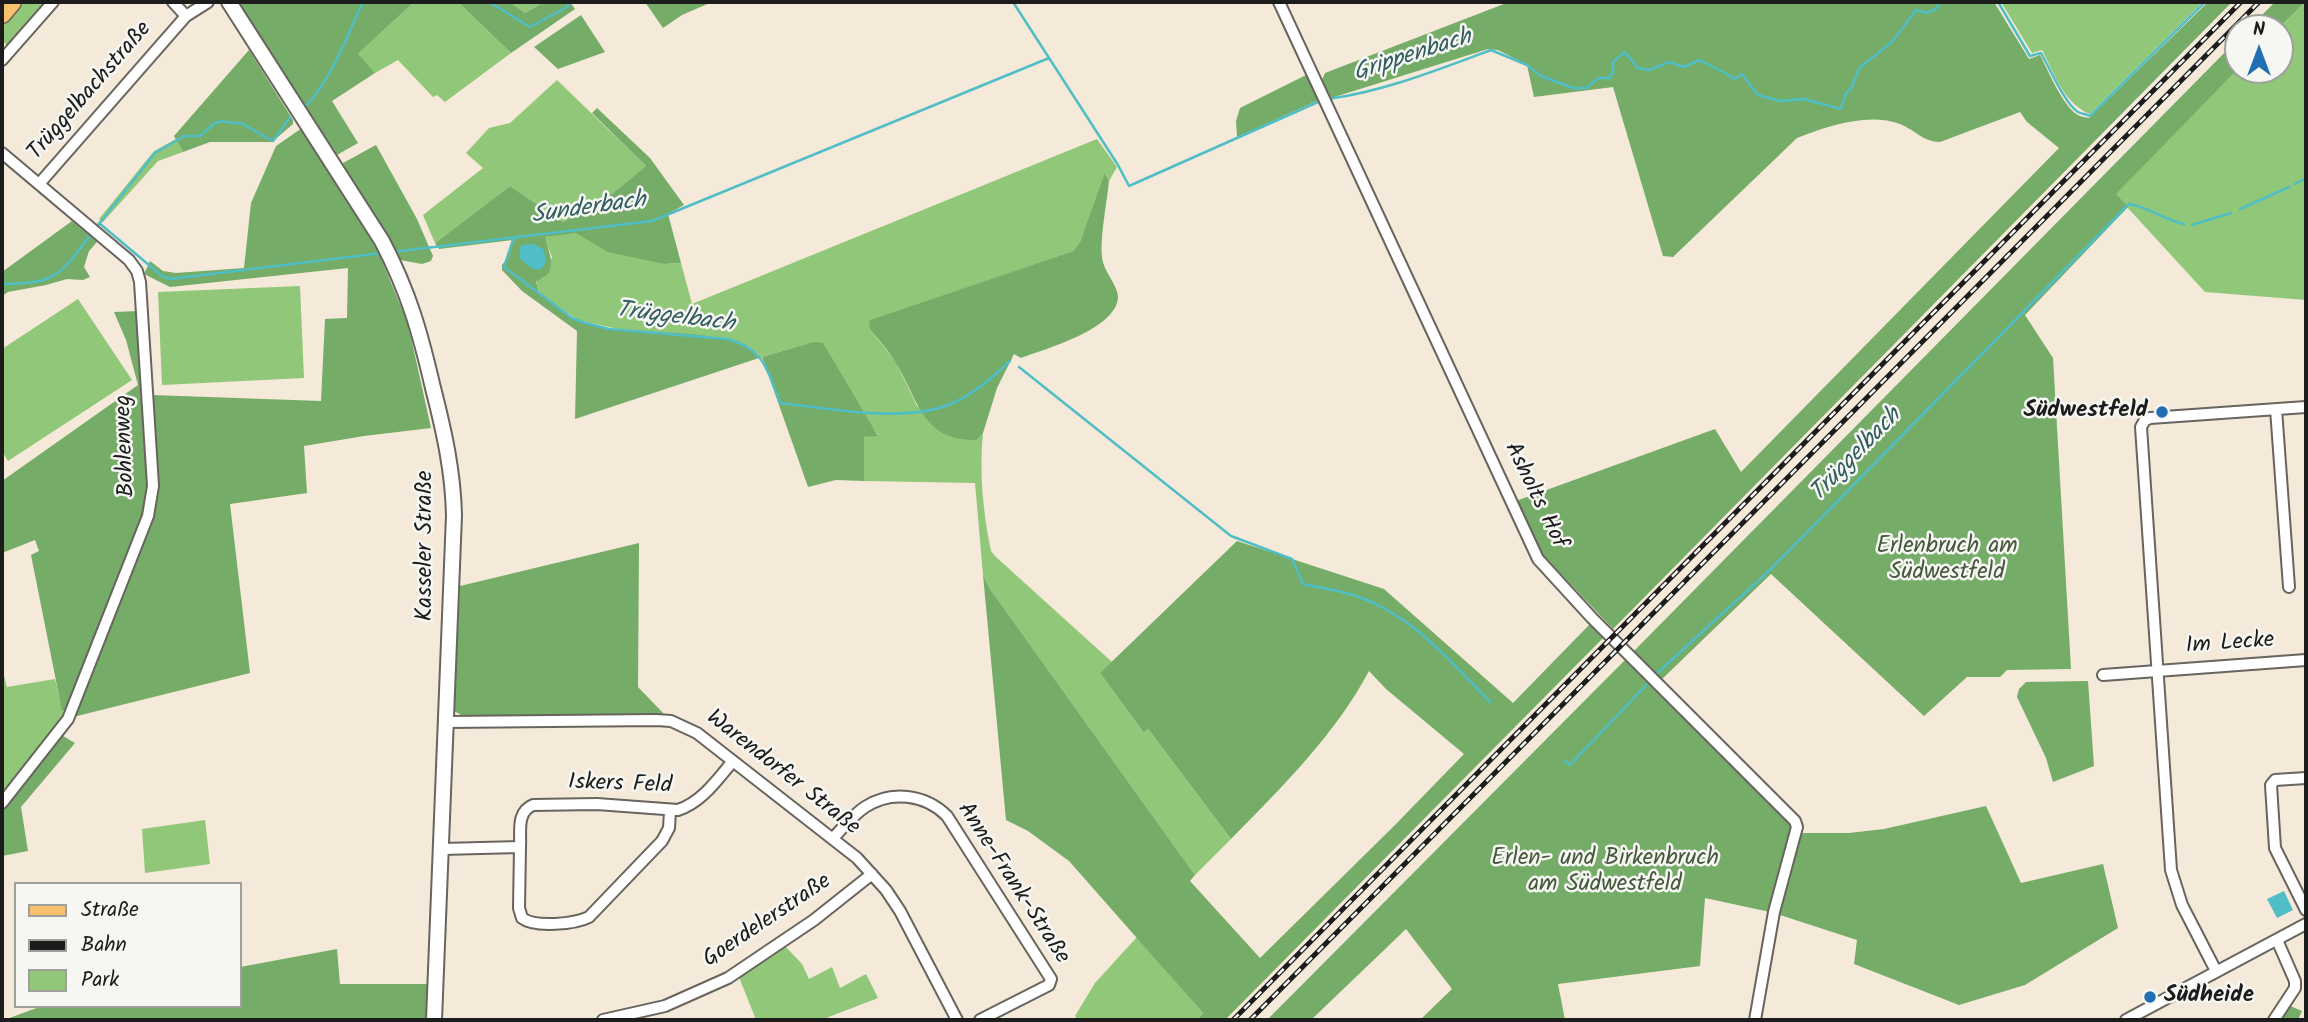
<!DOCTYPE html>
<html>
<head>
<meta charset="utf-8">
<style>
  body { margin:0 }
  #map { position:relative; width:2308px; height:1022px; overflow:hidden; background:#f5e9d9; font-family:Kalam,sans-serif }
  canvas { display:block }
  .frame { position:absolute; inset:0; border:4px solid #1c1c1c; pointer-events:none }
  .legend { position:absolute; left:14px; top:882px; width:228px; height:126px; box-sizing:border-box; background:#f6f6f2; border:2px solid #9f9f9c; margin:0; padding:9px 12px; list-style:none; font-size:21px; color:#1c1c1c }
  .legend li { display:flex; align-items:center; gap:14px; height:35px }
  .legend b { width:35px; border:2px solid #9f9f9c }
  .north { position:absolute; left:2224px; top:14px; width:70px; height:70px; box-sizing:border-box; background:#f6f6f2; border:2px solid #9f9f9c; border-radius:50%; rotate:0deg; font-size:19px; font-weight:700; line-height:28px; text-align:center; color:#1c1c1c }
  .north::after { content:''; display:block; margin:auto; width:24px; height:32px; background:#1f6fb2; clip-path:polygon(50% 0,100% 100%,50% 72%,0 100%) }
</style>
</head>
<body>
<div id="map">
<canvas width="2308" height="1022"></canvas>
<div class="frame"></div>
<ul class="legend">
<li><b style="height:9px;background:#f8bf6c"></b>Straße</li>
<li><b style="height:9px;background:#1c1c1c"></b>Bahn</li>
<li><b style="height:19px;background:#91c778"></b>Park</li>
</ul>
<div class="north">N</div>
</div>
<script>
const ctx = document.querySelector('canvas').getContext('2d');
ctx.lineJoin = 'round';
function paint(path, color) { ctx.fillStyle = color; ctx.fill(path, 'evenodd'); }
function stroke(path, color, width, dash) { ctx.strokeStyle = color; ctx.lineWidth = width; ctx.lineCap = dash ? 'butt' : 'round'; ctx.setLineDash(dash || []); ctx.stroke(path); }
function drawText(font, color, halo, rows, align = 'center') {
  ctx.font = font + ' Kalam,sans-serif'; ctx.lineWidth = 5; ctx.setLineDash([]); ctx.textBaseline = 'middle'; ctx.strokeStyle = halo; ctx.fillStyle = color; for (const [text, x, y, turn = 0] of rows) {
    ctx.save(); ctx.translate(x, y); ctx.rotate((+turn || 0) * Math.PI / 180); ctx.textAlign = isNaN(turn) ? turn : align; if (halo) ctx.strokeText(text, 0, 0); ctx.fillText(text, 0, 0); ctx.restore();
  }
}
paint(new Path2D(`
  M23,2H47L8,46L2,41V27Z
  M414,2H458L511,53L445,102L437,95L433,97L398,60L375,73L357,55Z
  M510,2H544L525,13Z
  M2001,2H2203L2090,114C2064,104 2054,73 2042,50L2032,53Z
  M2305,2L2306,300L2205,292L2115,194L2238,69L2280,70L2279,28Z
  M557,80L646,166L613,193L563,222L510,186L435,243L423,215L483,168L466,153L489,128L510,123Z
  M176,139L183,152L158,161L103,222L99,219L154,151Z
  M1097,139L1117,167L1109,181L1106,174L1080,242L1073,251L871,320L869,328L896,362L917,406L977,440L983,433C979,471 983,513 991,551L996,557L1112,662L1100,673L1142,731L1147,728L1231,839L1195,875L990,589L983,575L975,483L864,481V437L878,435L813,342L762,357L749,347L622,330L578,320L539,294L536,280L544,278L552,257L544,237L577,232L664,264L681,263L692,304Z
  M300,286L304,378L162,385L158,292Z
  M78,299L132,380L8,461L2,451V349Z
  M2,668L7,687L55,679L64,717L2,797Z
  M205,820L210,864L145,873L142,829Z
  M1137,937L1203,1013L1197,1020H1078L1075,1016L1095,983Z
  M785,946L802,964L809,979L832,967L840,988L866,974L878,998L821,1020H756L739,977Z`), '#91c778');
paint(new Path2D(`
  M238,2H414L358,54L375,73L332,101L358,143L337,155Z
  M458,2H510L525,13L544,2H570L575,9L511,53Z
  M645,2H712L682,15L663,28Z
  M1509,2H1994L2029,59L2040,55C2048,70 2063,107 2078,115C2081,117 2086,117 2089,118L2208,2H2232L1613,629L1543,555L1516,501L1715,429L1741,472L2059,148L2027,122L2020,112L1940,142C1923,142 1915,130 1900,124C1869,112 1827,126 1797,138L1673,257L1663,256L1613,87L1534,97L1527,65L1498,50L1488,49L1328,99L1321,82L1325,73Z
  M2275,2H2305L2279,28H2249Z
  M581,15L605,52L558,69L534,47Z
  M2238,39V69L2116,194L2128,207L2025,315L2053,358L2071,669L2007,670L2000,677H1967L1924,716L1771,574L1661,680L1633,652Z
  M249,50L293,120V124L272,142H210L183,152L174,136Z
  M1306,75L1319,100L1237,137L1236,121L1240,108Z
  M597,108L650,158L684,205L668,214L681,263L664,264L608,252L576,233L545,237C549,253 560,274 536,281L539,294C551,303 566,315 580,321C637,342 714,320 762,357L813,342L823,343L878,436L864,437V481L836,480L808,487L762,357L575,419L577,331L522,291L502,270V265L509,256L513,240L439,249L435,243L510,186L563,222L613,193L646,166L592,113Z
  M302,128L378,251L408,324L431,428L364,436L304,446L307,493L230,504L250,673L73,717L155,509L157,496L152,395L321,401L325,319L347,318L348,268L170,287L144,274L150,261L163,271L176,273L244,268L251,203L276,146Z
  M376,145L417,219L433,256L431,261L422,264L400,260L344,170L343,163Z
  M1105,173L1109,181C1107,202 1100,236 1102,257C1103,271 1118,285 1118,297C1117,329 1045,349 1021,358L1014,354L997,388L983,433L977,440C922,441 919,401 896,363C889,351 878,339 869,328L870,320L1073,251L1080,242Z
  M72,221L97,242L89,251L84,267L90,277L83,280L67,279L46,285L8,292L2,296V272Z
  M138,311L149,487L143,516L68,710L62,711L31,555L39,551L35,540L2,553V481L138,385L126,340L114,312Z
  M1237,541L1384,589L1513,703L1590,624L1604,637L1225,1020H1197L1203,1013L1069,861L1028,831L1006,820L983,575L990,589L1195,875L1190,881L1260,958L1395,825L1464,754L1386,689L1369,671C1335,735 1282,787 1231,839L1148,729L1143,732L1100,673Z
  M639,543L638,687L664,714L463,716L454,711L460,586Z
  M1626,659L1791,825L1770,912L1705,898L1700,966L1558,984L1565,1020H1420L1452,989L1406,929L1311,1020H1267Z
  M2088,681L2094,766L2053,782L2046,758L2017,697L2019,689L2026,682Z
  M63,736L75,743L21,807L28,851L2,856V810Z
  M1986,806L2021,883L2103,864L2118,928L2025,985L1959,1005L1854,964L1857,940L1780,915L1800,833H1849L1884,829Z
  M337,949L340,984H427L426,1020H4L42,1006H240V967Z
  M2288,1005L2302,1011L2298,1020H2279Z`), '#74ac68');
paint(new Path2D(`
  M533,244L543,249C546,258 548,263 541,269H533L519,258L521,245Z
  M2284,891L2293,910L2277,918L2267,899Z`), '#50bec6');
stroke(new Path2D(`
  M489,2L530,27L567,7L570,2
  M1013,2L1118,165L1129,186L1318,102
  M1998,2L2030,56L2041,53C2049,67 2065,104 2078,112C2082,114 2086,114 2090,116L2205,2
  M1328,99C1385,91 1437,70 1491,50L1527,65L1541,76L1573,88H1586L1599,78H1609L1613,72V62L1625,52L1638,68L1649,70L1669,62L1684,67L1699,60L1725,73L1734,79L1742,74L1758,95L1780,101L1804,99L1841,109L1846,93L1852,87L1859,68L1892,42L1916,10L1926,13L1936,9L1940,2
  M307,105C334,74 346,38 363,2
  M2295,184L2306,178
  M2240,209L2289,187
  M99,223L162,276L170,279L382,253
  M2192,225L2231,213
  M95,229L155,153L184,136H200L215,123L222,121L231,123H241L273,141L290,117
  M514,237L504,267L572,318L582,322L609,329L727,339C764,348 768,371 780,403C830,408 906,424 953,403C975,393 993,377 1010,361
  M392,252L652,221L1049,58
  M2,284C57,283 59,277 91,234
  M1019,367L1231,536L1292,559L1303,584C1317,587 1332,589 1346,593C1407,609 1448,658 1490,702
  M1654,676L1770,570L2129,204C2149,207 2164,220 2184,224
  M1565,761L1570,765L1650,681`), '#50bec6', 2.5);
const minor = new Path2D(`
  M173,2L186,16
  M1279,2L1538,559L1592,618L1795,821L1797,827L1774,912L1755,1020
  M2,60L53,2
  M2,153L129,260L137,271L140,282L153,486L148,516L68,719L2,803
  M39,184L186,16L208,2
  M2276,409L2289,587
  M2103,675L2306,660
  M447,722L656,720L671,721L697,733L857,858L886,890L900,911L957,1020
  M2306,778L2275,780L2271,785L2275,848L2306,910
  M833,838C843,828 853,815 865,807C891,790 925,794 947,816L1051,979L1049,985L980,1020
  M520,847C521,832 516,812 533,805L597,804L678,810C702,802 717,780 733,761
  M442,849L520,847L519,908L522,918C535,928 575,924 589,917L662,841L669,828L670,811
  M2216,971L2182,905L2171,870L2141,427L2145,420L2150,418L2306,407
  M603,1020L665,1006L728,978L814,920L872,874
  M2126,1020L2306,924
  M2274,1020L2295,988V981L2277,940`);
const tertiary = new Path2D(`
  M229,2L382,241C409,293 420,332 433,388C444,431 453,471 454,515L434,1020`);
const primary = new Path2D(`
  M2,14L12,2`);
stroke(minor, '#68645e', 14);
stroke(tertiary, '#68645e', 18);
stroke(primary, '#68645e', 21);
stroke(minor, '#fff', 10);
stroke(tertiary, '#fff', 14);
stroke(primary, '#f8bf6c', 18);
const rail = new Path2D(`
  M1233,1020L2241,2
  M1250,1020L2259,2`);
stroke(rail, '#1c1c1c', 5);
stroke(rail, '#f6f6f2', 2.5, [8]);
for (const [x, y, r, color] of [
  [2162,412,7,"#1f6fb2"],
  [2150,997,7,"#1f6fb2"]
]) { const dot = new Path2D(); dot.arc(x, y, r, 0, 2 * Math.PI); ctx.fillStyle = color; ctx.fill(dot); stroke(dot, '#f6f6f2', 2.5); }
drawText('23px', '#1c1c1c', '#f6f6f2', [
  ["Trüggelbachstraße",91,92,-49],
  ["Bohlenweg",127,446,-92],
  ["Asholts Hof",1534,496,64],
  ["Kasseler Straße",427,546,-90],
  ["Im Lecke",2230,645,-4],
  ["Warendorfer Straße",782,774,38],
  ["Iskers Feld",620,786,2],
  ["Anne-Frank-Straße",1012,884,57],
  ["Goerdelerstraße",768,922,-34]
]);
drawText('bold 23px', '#1c1c1c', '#f6f6f2', [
  ["Südwestfeld",2148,412],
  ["Südheide",2164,997,"left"]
], 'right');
drawText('23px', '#45583c', '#f6f6f2', [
  ["Erlenbruch am",1947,548],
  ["Südwestfeld",1947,574],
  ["Erlen- und Birkenbruch",1605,860],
  ["am Südwestfeld",1605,886]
]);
drawText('italic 24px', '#315d60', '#f6f6f2', [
  ["Grippenbach",1413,57,-18],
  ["Sunderbach",589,210,-8],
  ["Trüggelbach",675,319,7],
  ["Trüggelbach",1857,456,-46]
]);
</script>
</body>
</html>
